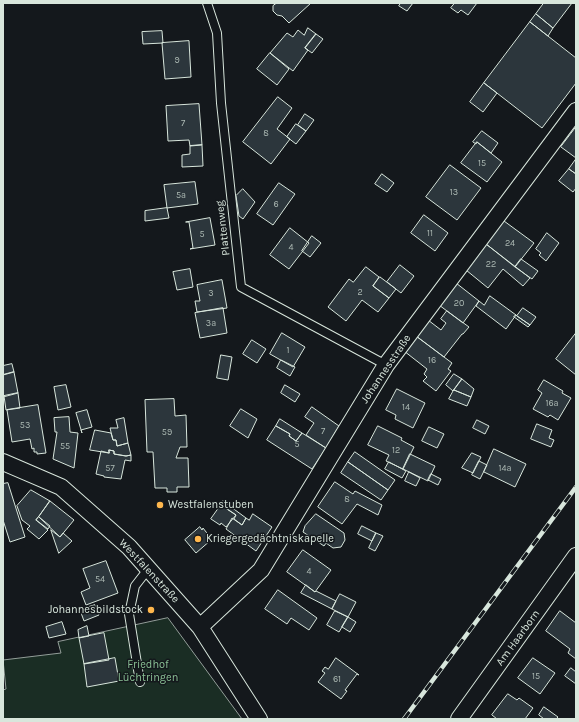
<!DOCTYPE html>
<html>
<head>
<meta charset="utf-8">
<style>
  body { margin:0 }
  #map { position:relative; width:579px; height:722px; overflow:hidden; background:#14181c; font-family:Karla,sans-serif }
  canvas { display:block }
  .frame { position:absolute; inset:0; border:4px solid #d8e6dc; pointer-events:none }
</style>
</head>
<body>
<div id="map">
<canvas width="579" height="722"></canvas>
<div class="frame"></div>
</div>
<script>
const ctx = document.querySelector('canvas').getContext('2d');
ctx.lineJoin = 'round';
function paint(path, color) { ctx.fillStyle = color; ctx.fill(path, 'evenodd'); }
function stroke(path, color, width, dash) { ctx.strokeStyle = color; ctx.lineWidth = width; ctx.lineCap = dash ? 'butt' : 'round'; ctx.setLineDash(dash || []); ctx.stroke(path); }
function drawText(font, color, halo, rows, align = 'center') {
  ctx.font = font + ' Karla,sans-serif'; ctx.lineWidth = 3; ctx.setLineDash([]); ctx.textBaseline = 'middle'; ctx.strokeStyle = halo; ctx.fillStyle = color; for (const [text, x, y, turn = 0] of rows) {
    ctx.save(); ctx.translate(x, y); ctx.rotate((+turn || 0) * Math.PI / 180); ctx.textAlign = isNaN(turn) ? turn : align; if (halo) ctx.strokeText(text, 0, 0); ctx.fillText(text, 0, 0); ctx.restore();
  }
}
const green = new Path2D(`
  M168,618L242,719H3V690L6,689L3,660L61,653L58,642Z`);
paint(green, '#1a2d24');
stroke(green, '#939e99', 1);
const building = new Path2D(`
  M277,3H311L289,23L282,16L277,15L273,11V6Z
  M401,3H413L407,11L399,6Z
  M455,3H477L468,15L461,10L458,13L451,8Z
  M544,3H572L553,28L536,14Z
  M536,14L553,28L548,36L530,22Z
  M530,22L576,58V83L542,128L484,83Z
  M308,28L316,34L305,48L308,50L293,71L270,53L287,33L293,37L298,30L304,35Z
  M162,31L163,43L143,44L142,32Z
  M316,34L323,39L312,53L305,48Z
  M189,41L191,77L165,79L162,43Z
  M270,53L289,69L277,85L257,69Z
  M484,83L497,93L483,112L470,102Z
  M278,97L292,108L277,129L290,139L271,164L243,142Z
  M199,104L202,145L190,146L189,140L168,141L166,106Z
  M305,114L314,120L306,131L298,125Z
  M296,124L306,131L296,144L287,137Z
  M576,127V158L561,147Z
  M482,131L498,143L491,153L477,142L476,144L473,142Z
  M477,142L502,162L487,182L461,163Z
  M202,145L203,166L182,167V155L190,154V146Z
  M576,159V174L569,169Z
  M450,165L481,188L457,220L426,197Z
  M569,169L576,174V188L573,192L559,181Z
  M382,174L394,183L387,192L375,184Z
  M195,182L198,204L167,208L164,185Z
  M279,183L295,194L273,225L257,214Z
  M243,189L255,202L243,219L239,216L236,196Z
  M167,208L169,218L145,221V211Z
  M424,215L448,233L435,251L411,233Z
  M210,218L215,245L190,249L193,248L189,222H186Z
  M504,221L534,243L515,267L486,244Z
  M290,228L309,243L289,269L270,255Z
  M547,233L559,243L546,261L539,255L541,253L536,249Z
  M312,236L321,243L310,257L302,251Z
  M486,244L530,278L523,286L503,269L488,288L466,270Z
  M521,259L538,271L532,279L515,267Z
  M400,265L414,276L401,293L387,282Z
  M366,267L379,277L373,286L389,298L378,312L362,300L346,321L328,307L349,279L353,282Z
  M190,269L193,287L177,290L173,272Z
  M380,277L396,289L389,298L373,286Z
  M222,280L227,308L197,312L195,301H200L197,285Z
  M456,283L479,301L463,323L439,305Z
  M490,296L516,315L506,329L476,306L479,301L484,305Z
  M223,308L227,333L200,338L195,313Z
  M523,308L536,317L530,325L517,316Z
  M447,311L469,327L463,334H462L444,357L416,336L428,320L441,330L446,323L441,319Z
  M516,315L517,316L530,325L528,327L514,317Z
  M282,333L305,347L293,367L270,354Z
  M576,333V375L556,359Z
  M416,336L452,363L448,369L451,371L436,391L423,381L427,377L424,374L427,369L404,351Z
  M252,340L266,349L257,363L243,354Z
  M221,355L232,357L228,380L217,378Z
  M281,360L295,367L290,376L277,368Z
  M12,364L14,372L3,375V366Z
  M14,372L18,393L3,397V375Z
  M454,374L462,379L453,391L446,385Z
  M462,379L474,389L471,397L454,390Z
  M544,380L563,391L562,393L571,398L558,420L550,415L548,417L533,409L542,393L538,390Z
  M66,385L71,407L58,410L54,387Z
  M285,385L300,394L295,402L281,393Z
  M397,389L425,403L413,428L395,419L396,415L386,410Z
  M454,390L471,397L467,406L449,399Z
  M18,393L20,408L6,410L4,396Z
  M174,399L175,416L186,415L187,447H180L176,458H188L189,487H177V492H167V488H155L153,452H147L145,400Z
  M38,405L46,453L37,454V452H34V448L32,449L30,439L12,442L7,410Z
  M312,407L339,426L326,448L306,435L314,423L305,417Z
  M241,409L257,419L248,438L230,426Z
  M87,410L92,427L81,430L82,433L76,413Z
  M69,417L70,432L78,433L74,468L53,459L57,432H55L54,418Z
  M124,418L128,443L117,446L116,440H113L110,428H118L116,420Z
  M280,419L302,433L296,441L289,436L290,434L276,426Z
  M477,420L489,426L485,434L473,428Z
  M537,424L552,430L549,438L554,440L551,447L531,439Z
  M276,426L290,434L289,436L296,441L302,433L326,448L312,469L267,440Z
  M378,426L402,438L401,440L414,447L403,469L386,461L389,455L368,445Z
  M429,427L444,434L437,448L422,441Z
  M95,430L111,433L113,440H116L117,446L128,443L131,455L126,456L114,454V451L109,450V453L90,450Z
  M494,449L526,464L515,487L484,472Z
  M109,450L114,451V454L126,456L131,455V461L125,460L121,479L104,477V476L96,474L101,451L109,453Z
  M355,452L395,480L388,490L348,462Z
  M472,453L481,457L473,473L462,468Z
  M410,454L435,466L428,481L403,469Z
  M479,461L487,465L480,479L472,475Z
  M348,462L388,490L381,500L341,473Z
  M389,462L406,471L402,478L385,469Z
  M409,472L420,478L416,486L405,481Z
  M431,474L441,479L438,485L428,480Z
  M335,482L353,494L355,491L382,505L378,515L357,504L342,524L318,507Z
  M8,483L25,537L10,542L3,520V484Z
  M31,490L50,501L36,520L48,530L39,539L27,529L30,526L22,520L17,506Z
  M50,501L74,520L60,537L39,517Z
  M223,501L246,518L242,525L234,519L236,515L221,505Z
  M221,505L236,515L226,527L221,523L220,525L211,519Z
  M253,514L272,527L256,551L226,529L232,518L242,525L246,518L249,520Z
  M316,514L344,533L345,540L341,547L333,548L326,543L324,546L303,532L305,526Z
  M39,517L50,526L48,529L36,520Z
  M362,526L376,533L372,541L358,534Z
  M200,527L202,530L203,528L210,537L209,538L211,540L196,553L185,540Z
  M51,530L60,537L63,533L72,541L59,553Z
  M376,533L383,536L375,551L369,548Z
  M303,550L331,570L315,592L287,572Z
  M106,561L118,593L86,605L81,592L90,588L83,569Z
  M306,585L315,592L316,591L336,601L332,609L301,593Z
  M278,590L317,618L309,630L291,618L287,624L265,609Z
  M340,594L356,602L348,617L332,609Z
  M95,605L99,615L84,621L80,610Z
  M335,611L348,617L339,632L327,625Z
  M560,611L576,623V659L568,653L570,649L546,631Z
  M348,617L356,622L350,632L342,627Z
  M62,622L66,634L49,638L46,627Z
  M87,626L89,636L79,638L78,630Z
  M104,633L109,660L84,664L79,638Z
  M115,658L119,681L87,687L84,664Z
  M336,658L359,675L357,674L345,690L347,691L341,699L318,682L325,673L322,671L325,667L328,669Z
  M533,658L555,673L540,694L518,678Z
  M571,668L576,672V684L565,676Z
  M508,694L517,700L519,698L533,708L525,719H497L492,715Z
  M544,707L558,717L556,719H544L539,715Z`);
paint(building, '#2c363c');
stroke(building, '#d8e6dc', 1);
const lane = new Path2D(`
  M207,3L217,33L221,103L241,287L386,365
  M140,682L129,614L135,586L149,568`);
const street = new Path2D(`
  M3,462L61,487L129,547L200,627L259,719
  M200,627L261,570L386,365L576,111
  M459,719L576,556`);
stroke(lane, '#d8e6dc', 10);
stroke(street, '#d8e6dc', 18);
stroke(lane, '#14181c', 8);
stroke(street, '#14181c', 16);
const rail = new Path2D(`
  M404,719L576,487`);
stroke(rail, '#d8e6dc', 4.5);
stroke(rail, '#14181c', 3, [9]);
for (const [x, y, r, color] of [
  [160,505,4,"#ffb74d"],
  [198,539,4,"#ffb74d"],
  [151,610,4,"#ffb74d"]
]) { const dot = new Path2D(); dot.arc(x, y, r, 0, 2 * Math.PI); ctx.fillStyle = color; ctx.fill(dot); stroke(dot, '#14181c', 1.5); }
drawText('9px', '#adbab4', null, [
  ["9",177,60],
  ["7",183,123],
  ["8",266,133],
  ["15",482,163],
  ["13",454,192],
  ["5a",181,195],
  ["6",276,204],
  ["11",430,233],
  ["5",202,234],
  ["24",510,243],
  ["4",291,247],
  ["22",491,264],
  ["2",360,292],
  ["3",211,293],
  ["20",459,303],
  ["3a",211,323],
  ["1",288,350],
  ["16",432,360],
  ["16a",552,403],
  ["14",406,407],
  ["53",25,425],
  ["7",323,431],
  ["59",167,432],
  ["5",297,444],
  ["55",65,446],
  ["12",396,450],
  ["57",110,468],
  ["14a",505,468],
  ["8",347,499],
  ["4",309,571],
  ["54",100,579],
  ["15",536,676],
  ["61",337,679]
]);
drawText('11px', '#d8e6dc', '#14181c', [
  ["Plattenweg",223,228,-97],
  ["Johannesstraße",386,369,-56],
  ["Westfalenstraße",149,571,47],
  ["Am Haarborn",518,638,-54]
]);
drawText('11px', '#d8e6dc', '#14181c', [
  ["Westfalenstuben",168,505],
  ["Kriegergedächtniskapelle",206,539],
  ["Johannesbildstock",143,610,"right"]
], 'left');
drawText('11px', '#8ac095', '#14181c', [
  ["Friedhof",148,665],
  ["Lüchtringen",148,678]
]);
</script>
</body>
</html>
